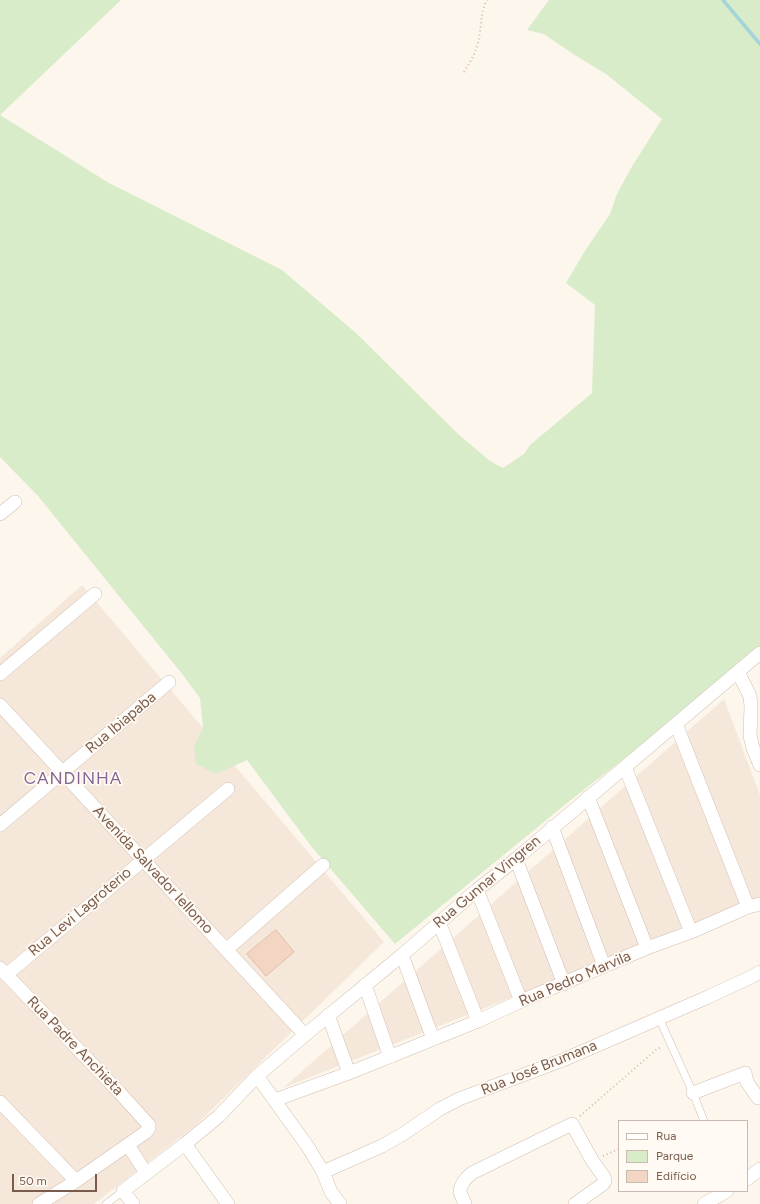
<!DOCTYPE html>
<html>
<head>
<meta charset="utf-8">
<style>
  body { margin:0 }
  #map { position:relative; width:760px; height:1204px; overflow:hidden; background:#fdf6ec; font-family:Figtree,sans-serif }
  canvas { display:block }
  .legend { position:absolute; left:618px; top:1120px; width:130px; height:72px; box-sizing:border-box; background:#fffaf3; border:1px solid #cabbb1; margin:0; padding:5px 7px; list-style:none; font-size:12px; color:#7a5c4d }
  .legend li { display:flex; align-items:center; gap:8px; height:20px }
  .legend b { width:20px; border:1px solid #cabbb1 }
  .scale { position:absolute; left:12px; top:1174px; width:85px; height:18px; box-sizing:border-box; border:2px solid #7a5c4d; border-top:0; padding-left:5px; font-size:12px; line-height:14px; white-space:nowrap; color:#7a5c4d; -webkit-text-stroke:3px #fffaf3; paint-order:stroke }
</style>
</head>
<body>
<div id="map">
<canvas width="760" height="1204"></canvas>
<ul class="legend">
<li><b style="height:5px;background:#fff"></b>Rua</li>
<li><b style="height:11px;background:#d8ecc9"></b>Parque</li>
<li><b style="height:11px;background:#f3d5c3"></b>Edifício</li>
</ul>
<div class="scale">50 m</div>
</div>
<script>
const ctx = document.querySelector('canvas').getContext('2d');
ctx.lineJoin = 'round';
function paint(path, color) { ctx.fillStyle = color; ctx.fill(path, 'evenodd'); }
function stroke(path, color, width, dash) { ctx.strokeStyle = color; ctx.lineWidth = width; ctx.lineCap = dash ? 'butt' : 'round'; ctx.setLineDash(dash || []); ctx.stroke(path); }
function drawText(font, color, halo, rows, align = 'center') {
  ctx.font = font + ' Figtree,sans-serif'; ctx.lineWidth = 3.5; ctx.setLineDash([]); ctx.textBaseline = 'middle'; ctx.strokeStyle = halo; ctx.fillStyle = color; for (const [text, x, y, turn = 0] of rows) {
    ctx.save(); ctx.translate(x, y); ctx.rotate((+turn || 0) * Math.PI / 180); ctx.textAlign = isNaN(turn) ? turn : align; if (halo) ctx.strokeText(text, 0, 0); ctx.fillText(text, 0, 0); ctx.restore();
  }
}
paint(new Path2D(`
  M82,585L384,942L195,1126L94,1204H0V658Z
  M724,699L760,795V899L283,1088Z`), '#f5e8da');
paint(new Path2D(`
  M0,0H121L0,115L109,183L282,270L356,333L458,434L490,461L503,468L524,454L530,445L592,393L595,305L566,283L585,251L610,214L617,194L631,168L662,119L606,74L573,54L544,34L527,30L549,0H760V650L729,677L567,803L395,944L311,846L247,760L216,774L196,764L194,746L203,728L200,698L183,675L38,496L0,457Z`), '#d8ecc9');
stroke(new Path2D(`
  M723,0L760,44`), '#a5d3da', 3.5);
const building = new Path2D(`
  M276,930L294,952L266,976L247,954Z`);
paint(building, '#f3d5c3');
stroke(building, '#e6bba3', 1);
const service = new Path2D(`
  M659,1018L693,1093L704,1121
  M106,1204L123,1191`);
const minor = new Path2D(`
  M0,514L15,502
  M738,672L750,696L751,706L750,736L753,748L760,765
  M0,674L95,594
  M0,705L305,1035
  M676,724L748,907
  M625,767L691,932
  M588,797L647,948
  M0,825L169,682
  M552,827L604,966
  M516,859L564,984
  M477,890L521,1001
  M439,922L478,1021
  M226,950L323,865
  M402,955L433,1039
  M0,968L120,1093L149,1125V1128L146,1132L76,1181L39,1204
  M6,975L228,789
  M365,985L390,1057
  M328,1015L349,1073
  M257,1076L308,1147L323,1172L331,1192L340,1204
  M693,1093L745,1073L747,1082L758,1098H760
  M275,1100L349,1073L478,1021L521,1001L647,948L691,932L748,907L760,904
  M0,1102L76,1181
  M185,1144L228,1204
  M128,1145L146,1173
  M323,1172L382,1146L403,1134L440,1109L459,1099L563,1060L708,997L751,977L760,972
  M747,1179L760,1169
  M133,1204L123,1191L185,1144L219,1116L257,1076L305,1035L402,955L477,890L516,859L760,653
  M465,1204C464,1200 461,1196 460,1192C460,1184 467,1177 472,1173L572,1124L592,1160L604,1177L605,1181L603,1184L575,1204
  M704,1204L727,1191`);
stroke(service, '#d1beb0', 8);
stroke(minor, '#d1beb0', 14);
stroke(new Path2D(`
  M464,72C473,58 478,48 480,31C482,20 481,10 487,0
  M580,1116L657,1049L662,1047
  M603,1156L619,1149`), '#d9b8a5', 2, [1, 3]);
stroke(service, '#fff', 7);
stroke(minor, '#fff', 13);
drawText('15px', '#7a5c4d', '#fffaf3', [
  ["Rua Ibiapaba",121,723,-40],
  ["Avenida Salvador Iellomo",153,870,47],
  ["Rua Gunnar Vingren",487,882,-40],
  ["Rua Levi Lagroterio",80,912,-40],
  ["Rua Pedro Marvila",575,979,-23],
  ["Rua Padre Anchieta",75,1046,46],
  ["Rua José Brumana",539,1068,-22]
]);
ctx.letterSpacing = '1px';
drawText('17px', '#846695', '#fffaf3', [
  ["CANDINHA",73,779]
]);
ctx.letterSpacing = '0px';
</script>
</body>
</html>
